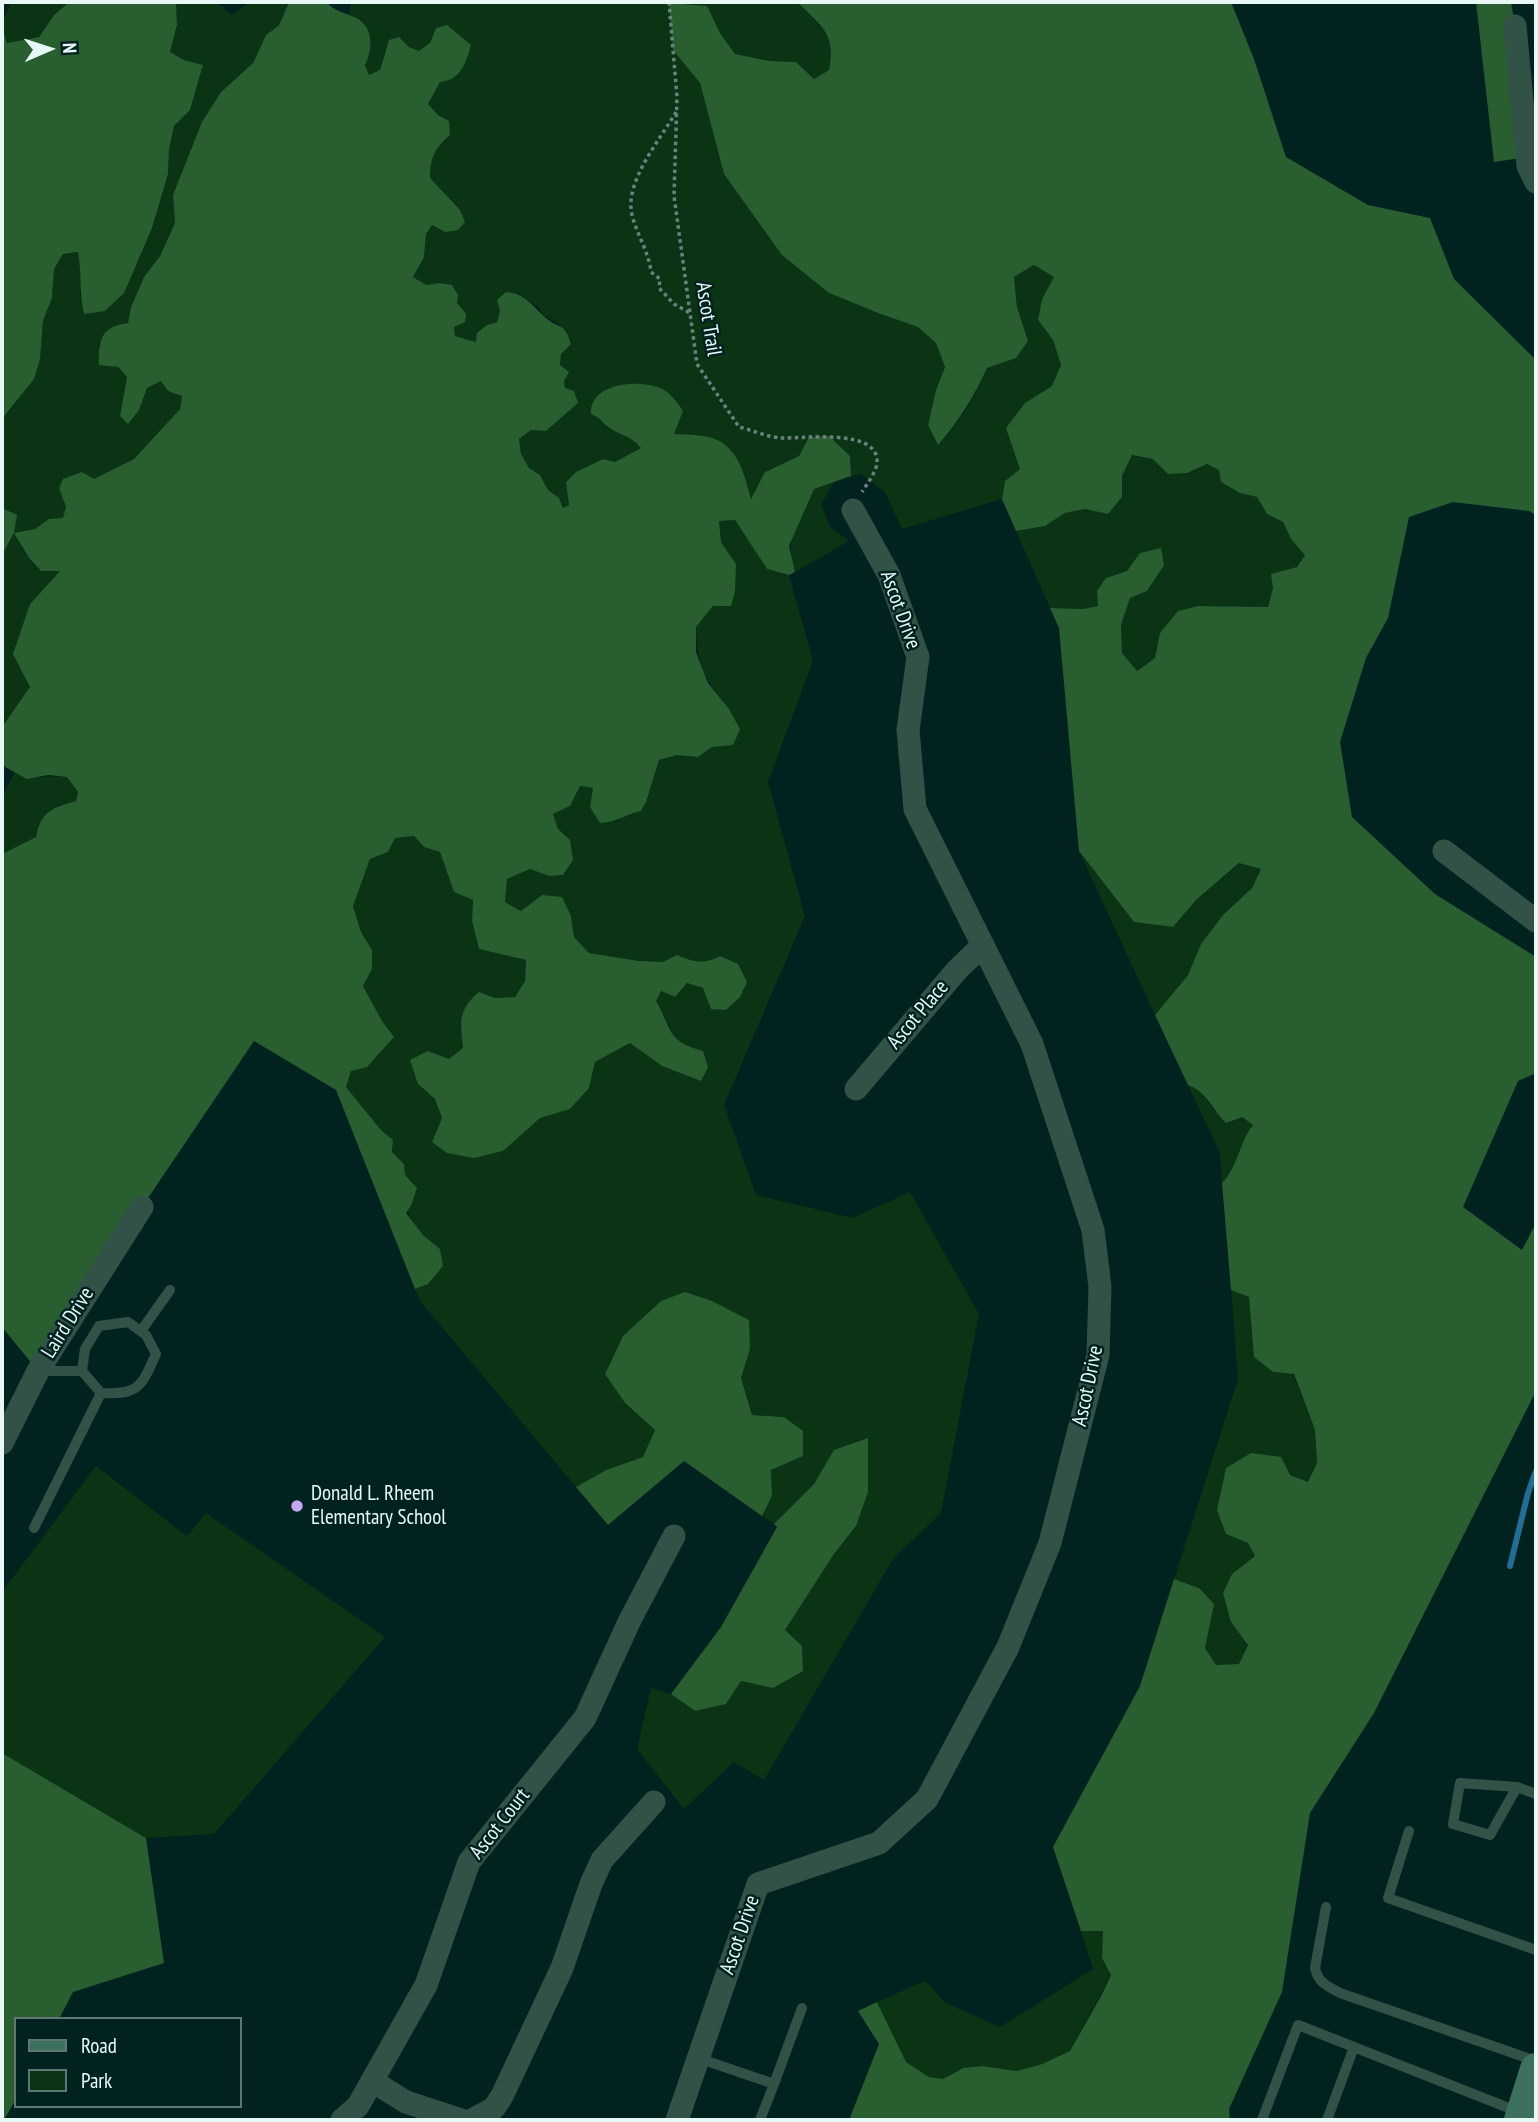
<!DOCTYPE html>
<html>
<head>
<meta charset="utf-8">
<style>
  body { margin:0 }
  #map { position:relative; width:1538px; height:2122px; overflow:hidden; background:#022220; font-family:"PT Sans Narrow",sans-serif }
  canvas { display:block }
  .frame { position:absolute; inset:0; border:4px solid #e7f8f7; pointer-events:none }
  .legend { position:absolute; left:14px; top:2017px; width:228px; height:91px; box-sizing:border-box; background:#022220; border:2px solid #5e7876; margin:0; padding:9px 12px; list-style:none; font-size:21px; color:#e7f8f7 }
  .legend li { display:flex; align-items:center; gap:14px; height:35px }
  .legend b { width:35px; border:2px solid #5e7876 }
  .north { position:absolute; left:14px; top:14px; width:70px; height:70px; -webkit-text-stroke:5px #022220; paint-order:stroke; rotate:87deg; font-size:19px; font-weight:700; line-height:28px; text-align:center; color:#e7f8f7 }
  .north::after { content:''; display:block; margin:auto; width:24px; height:32px; background:#e7f8f7; clip-path:polygon(50% 0,100% 100%,50% 72%,0 100%) }
</style>
</head>
<body>
<div id="map">
<canvas width="1538" height="2122"></canvas>
<div class="frame"></div>
<ul class="legend">
<li><b style="height:9px;background:#3d705e"></b>Road</li>
<li><b style="height:19px;background:#0a3413"></b>Park</li>
</ul>
<div class="north">N</div>
</div>
<script>
const ctx = document.querySelector('canvas').getContext('2d');
ctx.lineJoin = 'round';
function paint(path, color) { ctx.fillStyle = color; ctx.fill(path, 'evenodd'); }
function stroke(path, color, width, dash) { ctx.strokeStyle = color; ctx.lineWidth = width; ctx.lineCap = dash ? 'butt' : 'round'; ctx.setLineDash(dash || []); ctx.stroke(path); }
function drawText(font, color, halo, rows, align = 'center') {
  ctx.font = font + ' "PT Sans Narrow",sans-serif'; ctx.lineWidth = 5; ctx.setLineDash([]); ctx.textBaseline = 'middle'; ctx.strokeStyle = halo; ctx.fillStyle = color; for (const [text, x, y, turn = 0] of rows) {
    ctx.save(); ctx.translate(x, y); ctx.rotate((+turn || 0) * Math.PI / 180); ctx.textAlign = isNaN(turn) ? turn : align; if (halo) ctx.strokeText(text, 0, 0); ctx.fillText(text, 0, 0); ctx.restore();
  }
}
paint(new Path2D(`
  M9,2H69L54,15L39,37L7,43L2,22L10,6Z
  M176,2H219V4L232,15L250,2H289L278,25L266,35L253,63L221,92L173,195L175,223L160,256L144,277L131,307L128,323C112,325 105,331 98,346L127,377L120,416L128,423L139,410L147,388L161,381L182,396L180,409L134,459L94,479L59,488L66,507L64,519C42,519 34,531 21,547L32,563L41,571H61L30,604L23,671L30,687L2,729V555L14,533L16,515L2,508V419L16,403L40,359L43,321L52,298L54,269L63,254L78,252L82,274L80,298L139,256L152,228L168,174L169,149L174,126L190,110L203,65L184,60L170,52L177,25Z
  M352,2H401L409,4L410,2H794L799,4C822,27 835,35 829,70L814,79L796,62L770,61L735,54L720,34L707,6L673,50L700,83L724,174L748,205L829,293L878,313L918,327L936,343L945,367L936,390L928,425L938,445C960,423 975,397 987,368L1016,358L1028,341L1017,307L1014,277L1034,265L1054,277L1042,299L1038,320L1053,340L1061,365L1052,386L1025,403L1020,469L1005,481L1002,499L902,529L885,492L861,474L851,476L850,456L809,437L799,456L765,472L751,500C738,446 728,440 673,434L683,411L591,414C602,419 602,423 611,428C623,437 631,435 641,448L615,463L602,459L576,472L566,482L569,505L563,508L559,498L548,491L540,475L529,468L521,454L519,439L531,430L546,431L578,403L565,388L560,365L561,325L544,316L538,307L518,293L500,311L497,322L487,325L477,342L455,336L439,283L426,285L413,277L424,257L426,234L433,224L442,192L430,178C430,158 435,148 450,135L449,121L438,115L428,104L440,82L436,28L430,43L419,52L409,47L399,37L384,53L380,70L369,75L348,15Z
  M1131,455L1153,459L1187,473L1207,464L1219,470L1221,482L1240,493L1257,497L1267,514L1283,522L1291,539L1306,555L1297,566L1273,588L1268,607L1198,606L1160,633L1155,658L1136,671L1122,654L1121,625L1130,598L1147,591L1154,578L1127,571L1106,578L1099,606L1083,609L1050,608L1016,531L1045,526L1065,513L1085,509L1108,514L1122,497V476Z
  M835,481L821,504L830,527L849,541L795,572C783,537 800,521 814,489Z
  M735,520L767,569L789,575L813,661L768,782L805,916L724,1105L756,1195L853,1218L910,1192L979,1314L941,1513L893,1559L764,1780L734,1762L684,1809L637,1749L651,1688L671,1694L695,1711L726,1704L741,1681L773,1688L785,1630L834,1554L856,1526L868,1439L834,1451L814,1484L774,1524L762,1516L772,1496L771,1470L803,1456L784,1417L752,1415L741,1378L750,1349L661,1301L623,1336L605,1373L625,1403L655,1430L643,1457L606,1470L576,1487L420,1301L415,1289L428,1284L440,1249C400,1217 407,1211 404,1164L392,1152L393,1140L381,1130L346,1087L351,1071L394,1037L382,1021L363,986L372,969V950L361,932L353,905L370,859L388,852L395,838L414,836L424,847L440,852L454,892L473,900L472,921L479,949L526,960L525,981L515,997L495,998L479,992L460,1024L463,1048L449,1060L428,1051L418,1084L435,1099L442,1118L432,1141L521,1133L540,1117L570,1109L589,1088L595,1062L631,1043L662,1066L701,1081L684,1046L674,1039L664,1015L655,1001L661,991L675,997L687,983L703,988L721,957C703,965 694,962 677,955L663,962L639,961L589,953L574,937L571,916L542,895L522,911L505,902L507,879L530,869L549,876L573,860L570,840L558,829L553,814L570,806L580,786L593,788L616,822C640,807 652,786 659,760L677,755L698,757L712,747L729,709C705,679 697,665 696,627L713,606L736,564L721,542L719,521Z
  M15,772C32,781 47,775 67,777L78,792L77,801C52,808 41,811 36,837L2,854V796Z
  M1079,851L1134,922L1173,927L1196,900L1240,863L1261,869L1252,888L1223,915L1201,944L1188,975L1155,1015Z
  M1188,1085L1201,1090L1214,1111L1242,1117L1253,1125C1239,1142 1238,1167 1222,1183L1220,1153Z
  M1231,1290L1249,1297L1255,1357L1273,1372L1293,1374L1315,1430L1317,1463L1308,1482L1290,1475L1226,1534L1248,1543L1255,1556L1232,1574L1231,1622L1248,1644L1239,1665H1216L1205,1648L1208,1628L1199,1588L1174,1579L1238,1379Z
  M96,1466L187,1536L206,1513L385,1637L214,1834L146,1838L2,1753V1592Z
  M1081,1931H1103L1102,1958L1111,1975L1070,2051L1042,2064L1017,2071L982,2066L963,2068L943,2079L929,2077L906,2062L877,2002L925,1981L946,2003L1000,2027L1093,1969Z`), '#0a3413');
paint(new Path2D(`
  M69,2H176L177,25L170,52L184,60L203,65L190,110L174,126L169,149L168,174L152,228L124,293L105,311L84,314C79,293 82,273 78,252L63,254L54,269L52,298L43,321L40,359L34,379L2,419V25L7,43L39,37L54,15Z
  M289,2H326C336,12 344,12 356,18C374,27 373,50 365,65L369,75L380,70L389,40L399,37L409,47L419,51L430,43L436,28L447,25L471,45C466,63 461,80 440,82L428,104L438,115L449,121L450,135C435,148 430,158 430,178L460,210L465,222L458,230L445,232L432,225L426,234L424,257L413,277L426,285L439,283L452,285L458,295L457,303L466,314L465,322L454,327L455,336L476,342L477,333L487,325L497,322L500,311L497,300L506,292C525,293 532,306 546,318C560,330 564,321 571,344L561,354L560,365L569,372L564,381L565,388L574,391L578,403L546,431L531,430L519,439L521,454L529,468L540,475L548,490L559,498L563,508L569,505L566,482L576,472L603,459L615,462L641,448C630,435 623,437 610,428C602,423 602,419 591,414C589,382 642,378 664,390C672,395 678,403 683,411L674,434C685,435 697,434 708,437C738,444 744,473 751,499L765,472L799,456L809,437L829,436L850,456L851,476L814,489L789,546L795,572L789,575L767,569L735,520L719,521L721,542L736,564L735,591L731,606H713L696,627V652L708,683L729,709L740,729L733,745L712,747L698,757L677,755L659,760L646,802L641,811C623,815 619,822 600,823L590,807L593,788L580,786L570,806L553,814L558,829L570,840L573,860L563,875L549,876L530,869L507,879L505,902L521,911L542,895L562,897L571,916L574,937L589,953L639,961L663,962L677,955C694,962 703,965 720,956L738,964L747,982L740,997L726,1010L711,1009L703,988L687,983L675,997L661,991L656,1001C673,1030 666,1041 703,1051L708,1067L701,1081L662,1066L630,1043L595,1062L589,1088L570,1109L540,1118L503,1151L474,1158L447,1153L432,1142L442,1118L435,1099L418,1084L410,1060L428,1051L449,1059L463,1048C460,1021 458,1010 479,992L495,998L515,997L525,981L526,960L479,949L472,921L473,900L454,892L440,852L424,847L414,836L395,838L388,852L370,859L353,906L361,932L372,950V969L363,986L382,1021L394,1037L367,1067L351,1071L346,1087L381,1130L393,1140L392,1152L404,1164L405,1175L417,1188L411,1206L406,1213L423,1235L440,1249L443,1266L428,1284L415,1289L336,1090L254,1041L142,1207L38,1371L2,1327V854L36,837C41,811 52,808 76,801L78,792L67,777L48,775L27,779L5,767L2,758V727L30,687L13,654L30,604L60,571H41L29,558L14,533L2,555V508L17,515L14,533L35,529L49,519L63,518L66,507L59,488L63,479L82,472L94,479L134,459L180,409L182,396L168,391L161,381L147,388L139,410L128,424L120,416L127,377L118,367L99,365C98,341 101,326 128,323L131,307L144,277L160,256L175,223L173,195L202,122L221,92L253,63L266,35L279,25Z
  M794,2H1231L1254,59L1286,157L1368,205L1430,218L1454,279L1536,360V515L1529,511L1453,502L1409,517L1388,618L1366,658L1340,742L1352,817L1435,894L1536,957V1073L1518,1081L1463,1207L1522,1250L1536,1223V1391L1374,1713L1310,1813L1282,1992L1229,2109L1230,2120H849L879,2044L858,2011L877,2002L906,2062L929,2077L943,2079L963,2068L982,2066L1017,2071L1042,2064L1070,2051L1101,1996L1111,1975L1102,1958L1103,1931H1081L1053,1847L1140,1686L1174,1579L1199,1588L1214,1604L1205,1648L1216,1665L1239,1664L1248,1645L1231,1622L1223,1593L1232,1574L1255,1556L1248,1543L1226,1534L1217,1510L1226,1468L1251,1453L1281,1457L1290,1475L1308,1482L1317,1463L1315,1430L1294,1374L1273,1372L1254,1357L1249,1297L1231,1290L1222,1183C1238,1167 1239,1142 1253,1125L1242,1117L1226,1123C1211,1108 1207,1092 1188,1085L1155,1015L1188,975L1201,944L1223,915L1252,888L1261,869L1239,863L1196,900L1173,927L1134,922L1079,851L1059,628L1050,608L1083,609L1098,606L1097,591L1106,578L1127,571L1140,553L1161,548L1164,565L1147,591L1130,598L1121,625L1122,653L1137,671L1155,658L1160,633L1178,611L1198,606L1268,607L1273,588L1271,574L1297,567L1305,555L1291,539L1283,522L1267,514L1257,497L1240,493L1221,482L1219,470L1207,464L1187,473L1168,474L1153,459L1132,455L1122,476V497L1108,514L1085,509L1065,513L1045,526L1016,531L1002,499L1005,481L1020,469L1006,428L1025,403L1052,386L1061,365L1053,340L1038,320L1042,299L1054,277L1034,265L1014,277L1017,307L1028,341L1016,358L987,368C974,397 959,421 938,445L928,425L936,390L945,367L936,343L918,327L878,313L829,293L782,255L724,174L700,83L673,50L669,3L707,6L720,33L735,54L770,61L796,62L814,79L829,70C836,35 822,26 799,4Z
  M1476,2H1511L1515,26L1527,157L1494,162Z
  M685,1292L712,1301L749,1320L750,1349L741,1378L752,1415L784,1417L803,1431V1456L771,1470L772,1496L762,1516L684,1461L608,1525L576,1487L606,1470L643,1457L655,1430L625,1403L605,1374L623,1336L661,1301Z
  M868,1438V1492L856,1526L834,1554L785,1630L802,1646L803,1671L773,1688L741,1681L726,1704L695,1711L671,1694L721,1627L777,1527L774,1524L814,1484L834,1450Z
  M2,1753L146,1838L164,1963L73,1992L59,2019H16V2099L4,2120H2Z`), '#285e30');
stroke(new Path2D(`
  M1510,1566L1528,1493L1536,1471`), '#236d93', 6);
stroke(new Path2D(`
  M669,2L677,97L674,196L697,364L739,427C752,430 767,437 781,438C800,439 880,427 877,463C876,472 867,484 862,492
  M676,112C660,140 624,182 632,215C637,235 649,252 651,272L660,279L659,288L674,304L690,313`), '#698281', 3.5, [3.5, 3.5]);
stroke(new Path2D(`
  M128,1322L146,1335L156,1354C141,1387 139,1395 101,1393L82,1371L85,1349L99,1326Z
  M141,1331L170,1290
  M39,1371H82
  M34,1528L101,1393
  M1517,1787L1490,1835L1453,1824L1460,1783L1517,1787L1536,1794
  M1409,1831L1388,1898L1536,1950
  M1326,1907L1315,1968C1318,1983 1328,1986 1340,1993L1536,2061
  M698,2058L774,2084L802,2008
  M760,2120L774,2084
  M1262,2120L1298,2025L1519,2112
  M1327,2120L1354,2047`), '#335247', 10);
stroke(new Path2D(`
  M1515,26L1528,166L1536,182
  M1444,851L1536,921
  M856,1089L957,970L983,945
  M2,1443L38,1371L142,1207
  M372,2081L406,2102L461,2120
  M342,2120L358,2106L426,1985L469,1862L585,1718L630,1620L674,1536
  M472,2120L494,2108L502,2096L562,1968L591,1884L602,1860L654,1802
  M677,2120L758,1884L879,1843L927,1799L1008,1647L1050,1543L1098,1355L1100,1287L1093,1230L1032,1044L915,809L908,730L918,657L889,575L853,510`), '#335247', 23);
stroke(new Path2D(`
  M1520,2120L1536,2069`), '#3d705e', 32);
for (const [x, y, r, color] of [
  [297,1506,7,"#c5a6f0"]
]) { const dot = new Path2D(); dot.arc(x, y, r, 0, 2 * Math.PI); ctx.fillStyle = color; ctx.fill(dot); stroke(dot, '#022220', 2.5); }
drawText('21px', '#e7f8f7', '#022220', [
  ["Ascot Trail",708,319,81],
  ["Ascot Drive",900,610,70],
  ["Ascot Place",918,1015,-50],
  ["Laird Drive",68,1323,-58],
  ["Ascot Drive",1088,1386,-78],
  ["Ascot Court",500,1824,-52],
  ["Ascot Drive",740,1935,-71]
]);
drawText('21px', '#e7f8f7', '#022220', [
  ["Donald L. Rheem",311,1494],
  ["Elementary School",311,1518]
], 'left');
</script>
</body>
</html>
